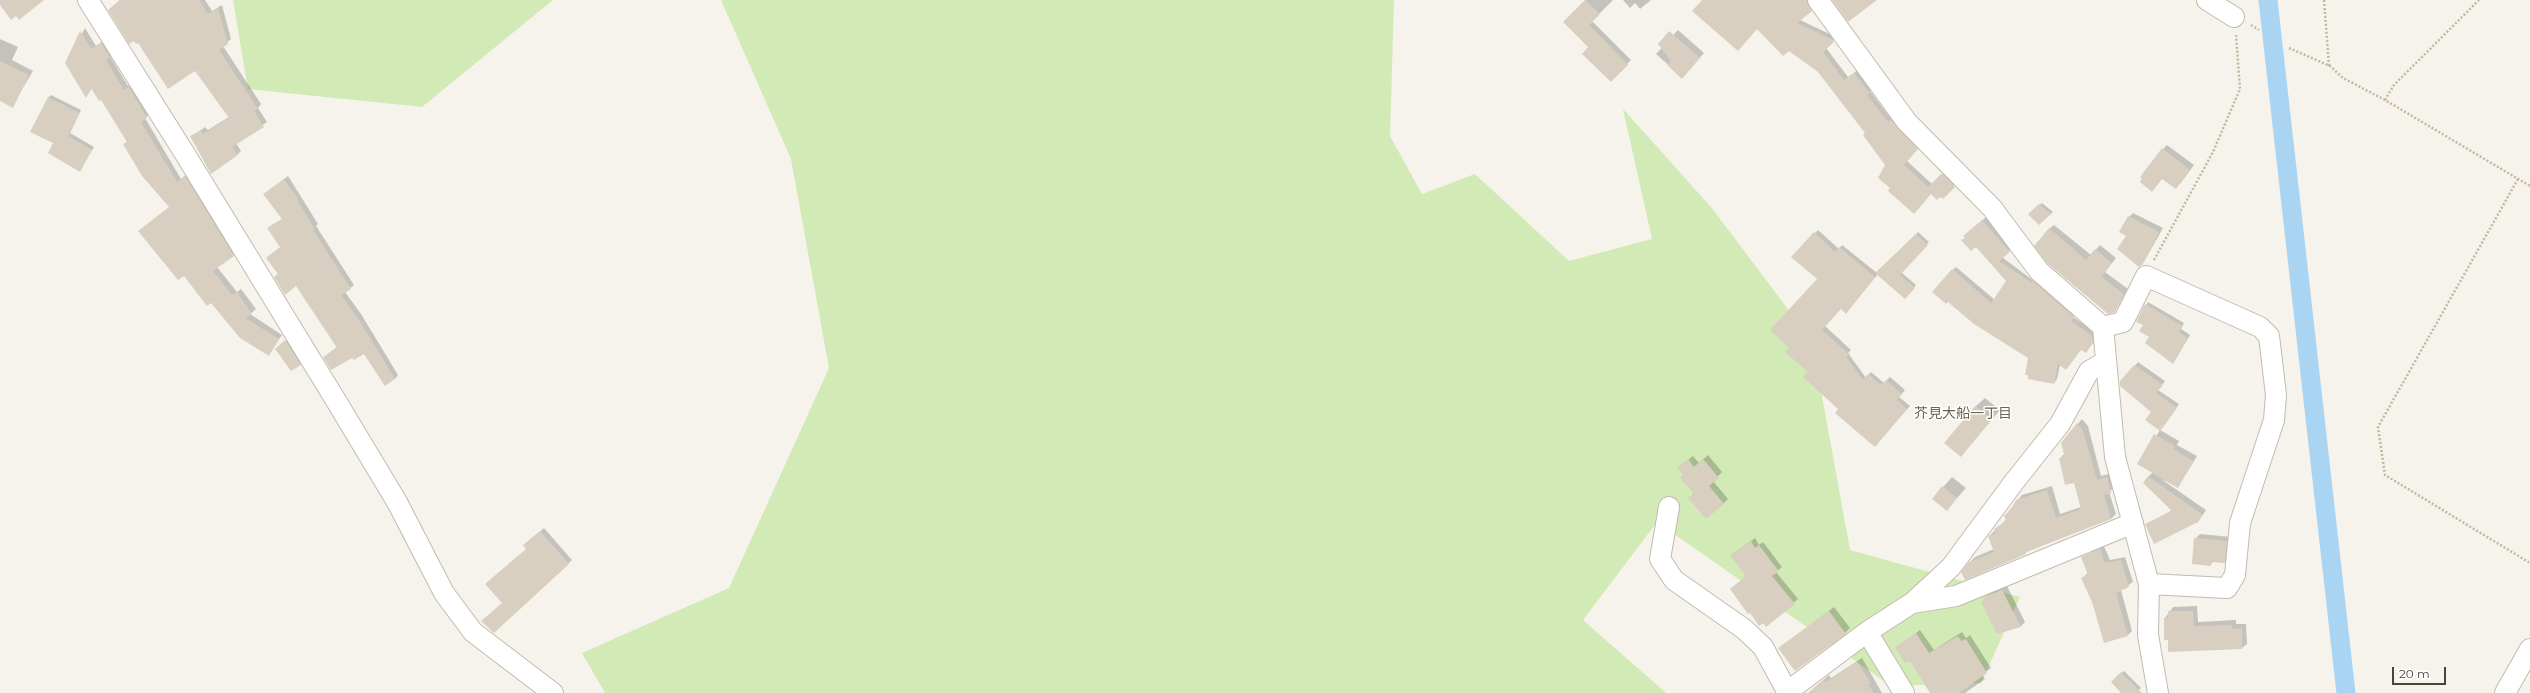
<!DOCTYPE html>
<html>
<head>
<meta charset="utf-8">
<style>
  body { margin:0 }
  #map { position:relative; width:2530px; height:693px; overflow:hidden; background:#f6f3ec; font-family:Montserrat,sans-serif }
  canvas { display:block }
  .scale { position:absolute; left:2392px; top:667px; width:54px; height:18px; box-sizing:border-box; border:2px solid #4b4439; border-top:0; padding-left:5px; font-size:12px; line-height:14px; white-space:nowrap; color:#4b4439; -webkit-text-stroke:3px #fff; paint-order:stroke }
</style>
</head>
<body>
<div id="map">
<canvas width="2530" height="693"></canvas>
<div class="scale">20 m</div>
</div>
<script>
const ctx = document.querySelector('canvas').getContext('2d');
ctx.lineJoin = 'round';
function paint(path, color) { ctx.fillStyle = color; ctx.fill(path, 'evenodd'); }
function stroke(path, color, width, dash) { ctx.strokeStyle = color; ctx.lineWidth = width; ctx.lineCap = dash ? 'butt' : 'round'; ctx.setLineDash(dash || []); ctx.stroke(path); }
function drawText(font, color, halo, rows, align = 'center') {
  ctx.font = font + ' Montserrat,"Noto Sans JP",sans-serif'; ctx.lineWidth = 3; ctx.setLineDash([]); ctx.textBaseline = 'middle'; ctx.strokeStyle = halo; ctx.fillStyle = color; for (const [text, x, y, turn = 0] of rows) {
    ctx.save(); ctx.translate(x, y); ctx.rotate((+turn || 0) * Math.PI / 180); ctx.textAlign = isNaN(turn) ? turn : align; if (halo) ctx.strokeText(text, 0, 0); ctx.fillText(text, 0, 0); ctx.restore();
  }
}
paint(new Path2D(`
  M233,0H553L422,107L248,89Z
  M721,0H1394L1390,136L1422,194L1475,174L1569,261L1652,239L1623,109L1711,207L1812,341L1850,550L2020,597L1981,683L1891,686L1657,522L1583,620L1666,693H605L582,653L729,588L829,368L791,159Z`), '#d2eab5');
paint(new Path2D(`
  M120,0H205L212,11L222,5L231,39L223,46L261,104L258,108L267,122L236,143L241,151L237,155L191,137L205,127L208,130L229,117L195,70L139,42L109,10Z
  M1586,0H1613L1592,21L1631,60L1611,81L1590,47L1565,22Z
  M1623,0H1651L1640,9L1635,3L1630,8Z
  M1800,20L1836,37L1826,48L1848,77L1858,70L1873,88L1870,91L1892,120L1895,117L1921,145L1907,161L1932,184L1946,171L1957,182L1943,198L1931,193L1892,188L1886,165L1867,133L1818,71L1788,50L1771,42Z
  M85,28L96,46L106,39L114,52L110,56L128,86L133,83L151,113L145,118L181,179L189,172L238,251L217,267L237,292L241,289L256,309L250,314L282,335L269,354L139,231L170,207L124,145L127,141L101,99L92,88L86,97L66,63Z
  M1678,30L1704,53L1682,77L1656,54Z
  M0,39L18,47L12,60L33,71L12,106L0,87Z
  M51,95L81,110L70,133L94,147L80,170L54,143L48,98Z
  M2167,145L2194,165L2180,184L2163,178V149Z
  M288,176L318,224L316,226L354,285L345,292L361,314L398,375L395,379L364,353L352,356L324,357L337,347L297,285L275,277L279,273L281,247L272,225L282,219L265,194Z
  M2042,203L2053,212L2039,224L2029,215Z
  M2133,213L2163,228L2142,265L2128,235L2129,217Z
  M1986,217L2012,248L2002,257L2076,313L2073,317L2095,332L2096,339L2086,352L2081,349L2066,369L2060,365L2057,379L2054,383L2029,358L1953,270L1956,267L1995,300L2008,281L1976,245L1966,238L1968,233Z
  M2054,225L2091,255L2100,245L2116,258L2105,272L2128,289L2115,311L2049,229Z
  M1818,230L1839,249L1842,245L1877,273L1918,232L1929,242L1901,272L1916,285L1905,298L1878,274L1849,309L1841,308L1825,326L1851,350L1848,353L1866,378L1871,372L1884,383L1890,377L1905,390L1899,397L1910,406L1878,442L1840,409L1790,348L1818,279L1793,257Z
  M2148,302L2184,323L2181,329L2190,335L2175,360L2144,325L2137,321Z
  M288,339L302,362L300,364L276,349Z
  M2138,362L2165,381L2158,390L2179,404L2163,427L2152,412L2121,382Z
  M1985,398L2000,410L1961,456L1975,407Z
  M2082,419L2088,426L2101,476L2112,473L2115,487L2109,492L2116,514L2111,519L2028,550L2024,555L1970,562L1975,557L1994,549L1989,536L2006,520L2005,516L2022,495L2052,486L2060,514L2081,507L2074,482L2060,459L2064,454L2062,443Z
  M2160,430L2179,441L2177,445L2197,456L2178,487L2161,479L2206,510L2202,516L2146,525L2172,510L2148,477L2153,472L2138,464Z
  M1708,455L1722,472L1713,481L1728,499L1723,504L1690,498L1694,493L1684,475L1683,464L1693,456L1699,463Z
  M1952,477L1966,488L1947,509L1933,499Z
  M544,528L572,560L494,632L503,603L528,549V542Z
  M2200,534L2231,537L2229,557L2224,562L2214,561L2210,565L2195,539Z
  M1755,538L1759,545L1763,542L1782,567L1776,572L1798,599L1766,626L1736,552Z
  M2104,546L2110,560L2125,557L2133,582L2121,590L2132,631L2128,635L2093,602L2082,578L2088,573L2082,557Z
  M2007,586L2025,622L2021,626L1998,633L1984,598L1989,593Z
  M2197,606L2198,622L2236,620V624H2246L2247,644L2242,648L2165,618L2173,607Z
  M1834,607L1850,628L1845,633L1779,649Z
  M1920,630L1934,650L1962,632L1966,638L1970,635L1991,668L1982,675L1985,679L1965,693H1931L1910,659L1896,648Z
  M1862,658L1882,693H1809L1829,675L1831,678Z
  M2124,671L2141,688L2136,693H2123L2112,682Z`), '#0003');
stroke(new Path2D(`
  M2268,0L2346,693`), '#a9d4f2', 19);
paint(new Path2D(`
  M0,0H44L19,20L16,16L11,20L0,5Z
  M120,0H199L208,14L218,8L228,44L219,50L258,109L254,111L264,127L232,147L238,155L211,174L190,136L201,130L203,134L229,118L195,71L168,89L138,43L136,44L134,41L129,44L108,10Z
  M1585,0L1600,14L1589,25L1628,65L1611,82L1582,54L1588,47L1563,22Z
  M1702,0H1807L1812,11L1797,23L1833,40L1834,42L1823,52L1844,80L1854,73L1870,93L1867,95L1888,122L1891,120L1918,149L1904,165L1928,187L1942,173L1955,187L1943,199L1940,197L1937,200L1931,194L1914,214L1888,191L1890,188L1878,178L1885,165L1863,135L1865,133L1818,72L1789,51L1783,56L1757,29L1738,51L1692,11Z
  M1832,0H1877L1848,22Z
  M80,31L91,49L101,43L110,57L106,60L124,90L129,87L147,118L141,122L177,182L185,176L234,256L213,271L232,295L237,292L252,314L245,318L279,339L269,356L240,338L211,303L207,306L184,276L178,280L138,231L169,207L142,176L123,144L127,142L101,100L99,101L91,88L86,98L65,63Z
  M1669,31L1700,58L1682,79L1667,65L1671,61L1658,44Z
  M0,61L29,75L13,108L0,101Z
  M48,97L79,113L68,136L92,150L80,172L48,153L53,143L30,132Z
  M2162,148L2190,170L2176,189L2162,179L2152,192L2140,182L2142,179L2140,177Z
  M284,179L298,199L297,200L315,229L313,230L351,289L341,295L358,318L395,379L385,386L364,354L354,360L352,358L331,370L323,357L337,348L296,286L285,295L274,277L278,274L266,258L280,247L267,228L282,219L263,194Z
  M2039,204L2051,214L2039,225L2028,214Z
  M2128,216L2159,232L2142,265L2139,267L2117,249L2126,236L2119,232Z
  M1982,220L2010,252L1999,261L2032,283L2033,281L2074,317L2071,321L2092,336L2093,343L2086,353L2081,350L2066,370L2058,364L2054,384L2028,379V375H2025L2028,358L1974,324L1948,302L1946,304L1932,292L1952,269L1991,303L2006,281L1976,247L1971,251L1961,240L1965,238L1963,236Z
  M2049,228L2086,260L2095,249L2112,263L2101,277L2124,294L2115,312L2108,314L2047,263L2034,246Z
  M1814,232L1835,252L1839,247L1875,277L1846,314L1841,309L1822,330L1849,354L1846,357L1863,380L1868,374L1881,385L1886,380L1902,394L1897,400L1907,409L1875,447L1835,413L1838,409L1803,377L1808,372L1785,352L1789,348L1770,330L1817,279L1791,257Z
  M1916,234L1928,245L1900,275L1915,288L1905,299L1875,273Z
  M2145,304L2182,326L2179,332L2188,338L2173,364L2145,343L2149,337L2139,331L2143,325L2136,322Z
  M285,340L301,365L291,371L275,349Z
  M2134,365L2163,385L2156,393L2177,408L2160,431L2145,420L2151,412L2120,386V381Z
  M1975,406L1992,419L1961,457L1944,443Z
  M2077,423L2083,431L2097,480L2107,477L2111,493L2104,495L2111,519L2024,553V555L1965,580L1961,572L1969,562L1994,552L1988,536L1996,533L1994,529L2006,521L2004,515L2008,514L2016,500L2047,490L2056,518L2081,509L2074,483L2065,485L2059,458L2065,457L2061,443Z
  M2154,434L2175,446L2173,449L2193,461L2178,488L2137,464Z
  M1688,459L1694,467L1703,459L1719,478L1709,486L1724,504L1706,519L1688,498L1694,494L1680,478L1683,475L1677,468Z
  M2148,476L2203,515L2198,522L2154,544L2145,524L2172,511L2143,483Z
  M1942,486L1957,498L1947,511L1932,499Z
  M540,531L569,564L494,633L481,621L502,603L485,584L526,549L523,545Z
  M2194,538L2227,541L2225,563L2211,562V566L2192,564Z
  M1751,541L1755,548L1759,545L1774,565L1779,571L1772,576L1795,604L1766,627L1763,623L1759,626L1750,613L1748,614L1730,589L1746,576L1730,555Z
  M2100,549L2105,563L2121,560L2129,587L2116,593L2128,636L2104,643L2092,602L2081,578L2088,575L2081,557Z
  M2002,590L2021,627L1997,634L1981,602L1984,600L1983,597Z
  M1829,611L1846,634L1795,671L1778,648Z
  M2168,611H2193L2194,626L2232,625V629L2242,628V649L2168,652V640H2164V618H2168Z
  M1916,633L1929,653L1958,636L1961,641L1966,639L1987,673L1959,693H1930L1910,661L1905,663L1895,647Z
  M1857,662L1871,683L1868,684L1874,693H1808L1824,679L1826,682Z
  M2121,672L2142,693H2121L2111,682Z`), '#d8cfc1');
const minor = new Path2D(`
  M88,0L185,154L335,399L397,502L444,593L473,632L553,693
  M1818,0L1907,122L1992,208L2039,271L2103,327L2115,457L2149,584L2148,635L2158,693
  M2207,0L2234,17
  M2103,327L2123,322L2146,276L2260,327L2269,336L2276,395L2274,420L2240,523L2235,575L2227,588L2149,584
  M1669,507L1660,559L1674,580L1744,629L1763,647L1788,693
  M1912,603L1956,596L2133,523
  M1867,632L1904,693
  M1787,692L1867,632L1912,603L1951,567L2014,482L2060,424L2089,371L2105,362
  M2505,693L2530,649`);
stroke(minor, '#c2bbae', 22);
stroke(new Path2D(`
  M2324,0L2329,66
  M2251,25L2259,30
  M2289,48L2330,66L2343,78L2385,100L2530,186
  M2385,100L2394,85L2479,0
  M2518,179L2378,427L2385,475L2530,563
  M2154,260L2213,152L2240,89L2236,35`), '#c4b79f', 2.5, [2, 2]);
stroke(minor, '#fff', 20);
drawText('14px', '#6e6250', '#fff', [
  ["芥見大船一丁目",1963,414]
]);
</script>
</body>
</html>
